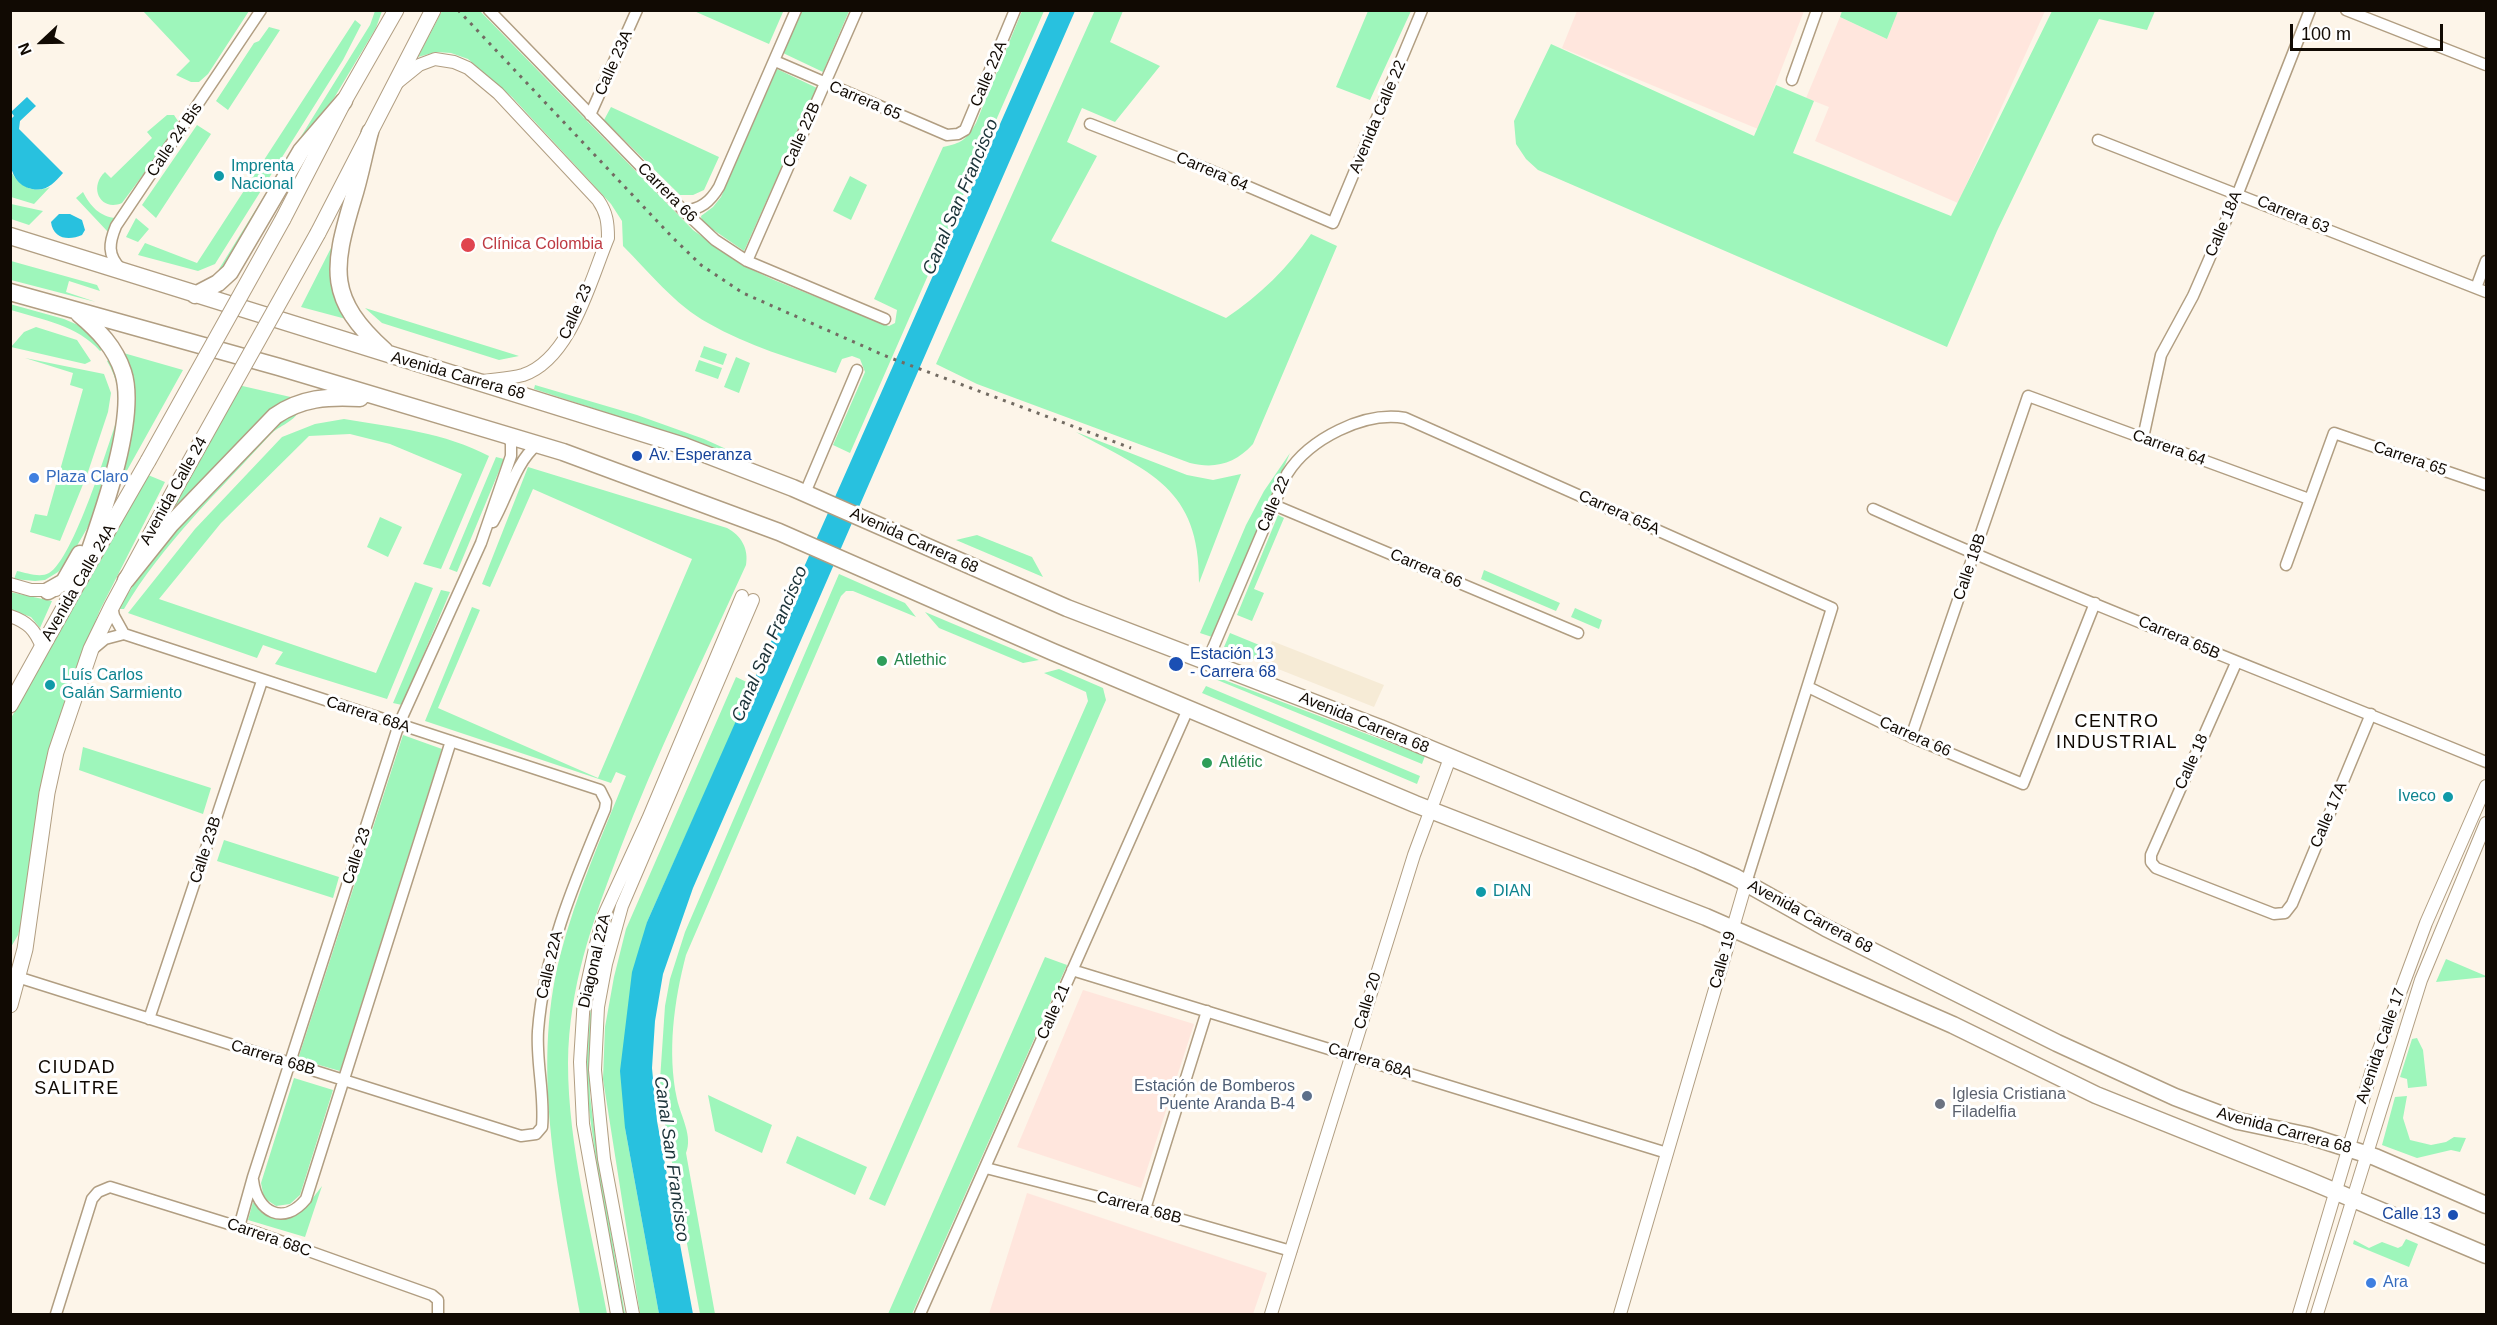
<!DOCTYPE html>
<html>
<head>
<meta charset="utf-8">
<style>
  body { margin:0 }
  #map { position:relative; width:2497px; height:1325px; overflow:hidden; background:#fdf5e9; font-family:Helvetica,sans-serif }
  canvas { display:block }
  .frame { position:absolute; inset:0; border:12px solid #110a03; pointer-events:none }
  .north { position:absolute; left:12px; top:12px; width:60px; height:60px; -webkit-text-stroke:4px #fff; paint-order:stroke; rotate:248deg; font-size:16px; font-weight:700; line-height:24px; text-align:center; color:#110a03 }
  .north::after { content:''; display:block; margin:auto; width:21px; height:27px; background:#110a03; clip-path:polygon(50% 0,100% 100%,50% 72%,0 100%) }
  .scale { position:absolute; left:2290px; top:24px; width:153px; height:27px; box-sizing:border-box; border:3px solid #110a03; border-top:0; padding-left:8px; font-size:18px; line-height:21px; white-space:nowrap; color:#110a03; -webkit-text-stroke:4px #fff; paint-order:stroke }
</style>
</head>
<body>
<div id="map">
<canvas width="2497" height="1325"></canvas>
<div class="frame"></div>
<div class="north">N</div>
<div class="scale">100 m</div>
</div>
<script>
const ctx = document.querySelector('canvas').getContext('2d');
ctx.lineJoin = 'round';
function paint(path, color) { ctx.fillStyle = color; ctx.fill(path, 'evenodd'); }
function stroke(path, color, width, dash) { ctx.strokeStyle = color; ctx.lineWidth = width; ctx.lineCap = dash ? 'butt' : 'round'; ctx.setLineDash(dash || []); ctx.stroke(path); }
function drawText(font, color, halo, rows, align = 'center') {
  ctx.font = font + ' Helvetica,sans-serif'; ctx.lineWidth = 6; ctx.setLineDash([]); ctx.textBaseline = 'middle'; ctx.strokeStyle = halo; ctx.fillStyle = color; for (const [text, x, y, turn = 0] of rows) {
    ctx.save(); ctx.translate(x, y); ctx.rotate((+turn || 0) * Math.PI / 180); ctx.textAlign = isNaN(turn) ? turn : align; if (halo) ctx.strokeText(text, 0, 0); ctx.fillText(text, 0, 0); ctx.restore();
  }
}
paint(new Path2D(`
  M1272,641L1384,685L1374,707L1263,663Z`), '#f6ebd6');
paint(new Path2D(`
  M1577,11H1804L1758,129L1562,48Z
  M1898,11H2045L1958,203L1815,141L1829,107L1806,98L1840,17L1887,39Z
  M1083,990L1194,1024L1141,1188L1017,1147Z
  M1027,1193L1267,1273L1253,1314H989Z`), '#ffe6dd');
paint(new Path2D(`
  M1095,10L1123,11L1110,42L1160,66L1115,122L1082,108L1067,142L1097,156L1051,241L1226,318C1260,295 1288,268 1311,234L1337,246L1253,444C1235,464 1215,469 1190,463L977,384L936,364Z
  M143,11H249L208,74L199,82H191L176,75L190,61Z
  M375,11H382L376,28L334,98L298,145L226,268L219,269L370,25Z
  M442,11H480L693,230L742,265L774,280L889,326L895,323L897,310L874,299L943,147C962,143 966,140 976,123L1022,11H1044L850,453L833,445L865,372L860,359L852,356L842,359L836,373C793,359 748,346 708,323C675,305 649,272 623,246L622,221L611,204L512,97L468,59L451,53L436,52L418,57Z
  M780,11L783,12L769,44L694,11Z
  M802,11H849L823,72L783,53Z
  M1368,11H1411L1370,100L1336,87Z
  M1842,11V10L1898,11L1887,39L1840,17Z
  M2052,11H2155L2147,30L2099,19L1997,231L1947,347L1538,170L1526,159L1516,144L1514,121L1551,44L1754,136L1776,85L1814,101L1793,153L1951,216Z
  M355,20L361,25L343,60L215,264L198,271L138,255L145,243L197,263Z
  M269,27L280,30L228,110L216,101L254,43L259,41Z
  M777,69L817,88L744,251L702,222L701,216L713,207L721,197Z
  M611,107L719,157L704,190L693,195H680L604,120Z
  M167,115H174L178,121L174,133L122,203C101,212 88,188 105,172L111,178L152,138L147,132Z
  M197,125L211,134L156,218L142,205Z
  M10,170C19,186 32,194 50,187L34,204L11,197Z
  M850,176L867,185L851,220L833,211Z
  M83,192C90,206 100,217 116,218L108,232L76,198Z
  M10,204H11L43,211L29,225L11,219Z
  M136,218L149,229L138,242L126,237Z
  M332,246L331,280L346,319L301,307Z
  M11,261L97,285L100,291L69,281L66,292L96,302L11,280Z
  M10,304L64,319L85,328L105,348L100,351C77,325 43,320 11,310Z
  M365,308L519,356L499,360L382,323Z
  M36,327L77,340L91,361L85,364L11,347L24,332Z
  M704,346L727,354L723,365L700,357Z
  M120,352L183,370L110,501L122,451Z
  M112,357L124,397L100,506L67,563L58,572L45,580L35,581L14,579L17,571C27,573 40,578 49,573C73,560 109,443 119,413C120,393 117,378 107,361Z
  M736,357L750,363L739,393L724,387Z
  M25,358L104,374L111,393L108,412L88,472L60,541L30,532L35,514L47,516L83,389L70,385L73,373Z
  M699,360L722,368L718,379L695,371Z
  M238,385L295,398L157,533Z
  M535,385L637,415L704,439L746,458L534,389Z
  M300,408C296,422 279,425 270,435C220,490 162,544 124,609H118L154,553L267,431Z
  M344,419C393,427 446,433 489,456L441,569L423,564L462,474L390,444L350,434L309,436L221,523L159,599L376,673L415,582L433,588L387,699L275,664L283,652L263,645L257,658L128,613L195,529L282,437L315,424Z
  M1076,432L1187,475L1213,480L1241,474L1199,583C1200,487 1149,472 1076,432Z
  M1290,453L1212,637L1200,633L1246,525L1264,491Z
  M496,457L504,459L457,572L449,569Z
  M528,467L727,528C741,535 749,549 746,565C703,660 656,754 619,852C592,923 569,986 568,1063C568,1147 592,1232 607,1314H580C560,1199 530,1073 560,956C576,894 602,836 626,776L616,772L611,783L425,721L472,607L480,610L438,708L598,778L692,559L533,489L490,587L482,584Z
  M148,475L165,482L100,610L71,683L53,740L22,921L18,935L11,947V718Z
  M1278,515L1284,518L1254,589L1264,593L1252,621L1237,615Z
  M380,517L402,527L388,557L367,547Z
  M977,535L1032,557L1043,577L956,540Z
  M1484,570L1560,603L1556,611L1481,579Z
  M839,574L905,603L916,617L853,591H846L841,596L686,955C674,1001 667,1052 677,1099C681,1117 693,1136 686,1153L715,1314H700L664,1119L660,1080L665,1006L670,979L685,932Z
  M441,590L450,592L402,705L393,703Z
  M10,592L52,601L40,628L31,617L11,610Z
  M746,601L609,933L593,1014L589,1055L590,1096L598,1158L625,1314H622L596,1159L587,1096V1055L590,1014L607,933Z
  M1575,608L1602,620L1599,629L1571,617Z
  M925,612L1039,660L1023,663L939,628Z
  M1230,633L1269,649L1263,663L1224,647Z
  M1059,669L1103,688L1106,700L885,1206L869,1199L1088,701L1086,692L1044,673Z
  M1211,675L1425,756L1422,764L1210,677Z
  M736,677L753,685L647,922L625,1128L659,1314H640L603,1079L605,1027L614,977L626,929Z
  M1206,686L1420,776L1417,784L1202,693Z
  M403,735L442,749L340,1071L298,1059Z
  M83,747L211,788L203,814L79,770Z
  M224,840L339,877L333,898L217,861Z
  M1045,957L1067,965L912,1314H888Z
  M2446,959L2486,976V977L2436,982Z
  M2417,1038L2423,1050L2427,1086L2408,1088L2407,1079L2400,1077L2412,1039Z
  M294,1078L333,1090L300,1195L290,1204L276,1206L264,1198L261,1183Z
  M708,1095L772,1125L762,1153L715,1131Z
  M2407,1096L2403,1118L2410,1140L2431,1145L2446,1142L2454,1137L2466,1138L2460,1152L2451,1150L2417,1158L2382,1145L2395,1097Z
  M797,1136L867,1167L855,1195L786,1163Z
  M322,1186L305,1237L248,1220L253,1202L262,1213L271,1217L309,1203Z
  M2406,1239L2418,1244L2409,1267L2353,1244L2354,1240L2369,1248L2382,1242L2398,1248L2402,1246Z`), '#9ef6bb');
paint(new Path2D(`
  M1050,11H1075L693,888L663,974L655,1021L652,1068L657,1121L693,1314H659L625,1128L620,1071L632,972L647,922Z
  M27,97L36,106L20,121L19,129L63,173C54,183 47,192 32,189C2,183 10,142 11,119L14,116L11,112Z
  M59,214H70L82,220L85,230L82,235C69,241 53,239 51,222Z`), '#28c1df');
const minor = new Path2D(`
  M489,10L684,211L715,240L747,261L885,319
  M2346,10L2486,65
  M775,61L947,135L958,134L965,130L1015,10
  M1792,80L1817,10
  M590,115L637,10
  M1090,124L1207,169L1333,223L1422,10
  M2098,140L2486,292
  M684,211C701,209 710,202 719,187L796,10
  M747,261L857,10
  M121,269C107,255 109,243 116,226L261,10
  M2476,288L2486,261
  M2143,438L2161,355L2193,296L2238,193L2310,10
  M805,493L857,370
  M1274,505L1578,633
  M1873,509C2075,600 2282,678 2486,762
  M493,522C507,498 516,461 537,445
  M2286,565L2334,433L2486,485
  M112,606L114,616L124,634
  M1207,662L1287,474C1309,439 1364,411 1405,418L1832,608L1746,883
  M2236,663L2151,855V862L2156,868L2274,914L2285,913L2292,904L2371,714
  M1808,687L1911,737L2023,784L2095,603
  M1911,737L2028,396L2309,499
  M1072,970L1667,1153
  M11,975L521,1136L536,1134L542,1127C545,1095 536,1063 538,1031C544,952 575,881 605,809L606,802L600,790L124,634L105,639L93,649
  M149,1019L262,681
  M986,1168L1145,1209L1291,1251
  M253,1180C257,1213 284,1226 306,1199L451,741
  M1145,1209L1207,1011
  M239,1227L253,1177L399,724L481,543L511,456V443L507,435
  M56,1314L92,1199L98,1192L110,1187L258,1233L432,1295L438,1300V1314
  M920,1314L1188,709`);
const tertiary = new Path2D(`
  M398,82L419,65L435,59L454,62L468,68L498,93L598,200C607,213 608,223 608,238C590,281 571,359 523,375C509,379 495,379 482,381
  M10,584L31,590H56
  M10,616C28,622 35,630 42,647
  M617,1314L583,1124L580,1062L584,998L596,944L604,915L648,819L742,596
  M633,1314L604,1159L595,1070L598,1007L606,964L622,906L753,600
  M1271,1314L1414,855L1450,758
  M1620,1314L1746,883
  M2299,1314L2374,1063L2426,923L2486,786
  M2317,1314L2421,980L2486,823`);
const secondary = new Path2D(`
  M283,219L344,101L396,10
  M318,233L433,10
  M10,705L75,588L148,461
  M10,1005L25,949L47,793L56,752L91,649L112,606L181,478`);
const primary = new Path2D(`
  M370,132C364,154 360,177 353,199C332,269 327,299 385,351
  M10,236L684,446L793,488L1067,608L1380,728L1697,860L1735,877L1826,928L2057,1043L2175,1097L2238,1121L2309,1136L2375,1157L2486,1205
  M10,292L279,367L563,452L779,532L1053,652L1415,804L1706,917L1953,1025L2096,1095L2308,1180L2486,1255
  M195,295L218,283L230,272L301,151L344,101
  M79,314C98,330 115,347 123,372C139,420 97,529 80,578
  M126,580L170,525L275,416C301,398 328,396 360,398
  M48,591L64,582L80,554`);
stroke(minor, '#b19e82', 13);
stroke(tertiary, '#b19e82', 14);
stroke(secondary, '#b19e82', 17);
stroke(primary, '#b19e82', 19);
stroke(minor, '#fff', 10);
stroke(tertiary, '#fff', 12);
stroke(secondary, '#fff', 15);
stroke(primary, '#fff', 16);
stroke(new Path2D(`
  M458,10L673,238L701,265L743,293L888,357L1131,448`), '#726b62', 3, [3, 6]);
const secondaryBridge = new Path2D(`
  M148,461L283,219
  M181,478L318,233`);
stroke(secondaryBridge, '#b19e82', 17, []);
stroke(secondaryBridge, '#fff', 15);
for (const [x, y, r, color] of [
  [219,176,6,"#0f9aa8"],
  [468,245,8,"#e0444e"],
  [637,456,6,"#1a4fb4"],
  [34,478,6,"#3f7fe0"],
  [882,661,6,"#2e9e5b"],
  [1176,664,8,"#1a4fb4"],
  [50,685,6,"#0f9aa8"],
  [1207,763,6,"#2e9e5b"],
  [2448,797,6,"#0f9aa8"],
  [1481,892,6,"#0f9aa8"],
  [1307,1096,6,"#5c6f8a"],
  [1940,1104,6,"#6b7280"],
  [2453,1215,6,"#1a4fb4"],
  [2371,1283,6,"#3f7fe0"]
]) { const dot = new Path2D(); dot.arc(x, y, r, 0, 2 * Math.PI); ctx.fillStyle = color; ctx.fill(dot); stroke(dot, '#fff', 2); }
drawText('16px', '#110a03', '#fff', [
  ["Calle 23A",614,63,-66],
  ["Calle 22A",989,74,-67],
  ["Carrera 65",865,101,23],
  ["Avenida Calle 22",1378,117,-67],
  ["Calle 22B",802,135,-66],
  ["Calle 24 Bis",175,140,-56],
  ["Carrera 64",1212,172,23],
  ["Carrera 66",667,193,45],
  ["Carrera 63",2293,215,22],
  ["Calle 18A",2224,224,-67],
  ["Calle 23",576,312,-66],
  ["Avenida Carrera 68",458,376,16],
  ["Carrera 64",2169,448,20],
  ["Carrera 65",2410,459,19],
  ["Avenida Calle 24",174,491,-61],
  ["Calle 22",1274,504,-67],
  ["Carrera 65A",1619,513,24],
  ["Avenida Carrera 68",914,541,24],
  ["Calle 18B",1970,567,-71],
  ["Carrera 66",1426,569,23],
  ["Avenida Calle 24A",79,583,-60],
  ["Carrera 65B",2179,638,23],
  ["Carrera 68A",368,715,18],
  ["Avenida Carrera 68",1364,723,22],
  ["Carrera 66",1915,737,24],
  ["Calle 18",2192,762,-66],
  ["Calle 17A",2329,815,-67],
  ["Calle 23B",206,850,-72],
  ["Calle 23",357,856,-72],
  ["Avenida Carrera 68",1810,917,28],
  ["Calle 19",1723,960,-74],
  ["Diagonal 22A",595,961,-77],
  ["Calle 22A",550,965,-77],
  ["Calle 20",1368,1001,-73],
  ["Calle 21",1054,1012,-66],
  ["Avenida Calle 17",2381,1046,-71],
  ["Carrera 68B",273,1058,17],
  ["Carrera 68A",1370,1061,17],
  ["Avenida Carrera 68",2284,1131,15],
  ["Carrera 68B",1139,1208,15],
  ["Carrera 68C",269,1238,19]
]);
drawText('16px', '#0d838f', '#fff', [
  ["Imprenta",231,167],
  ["Nacional",231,185],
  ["Luís Carlos",62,676],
  ["Galán Sarmiento",62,694],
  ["Iveco",2436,797,"right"],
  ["DIAN",1493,892]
], 'left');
drawText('16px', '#be3a42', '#fff', [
  ["Clínica Colombia",482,245]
], 'left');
drawText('16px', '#164399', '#fff', [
  ["Av. Esperanza",649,456],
  ["Estación 13",1190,655],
  ["- Carrera 68",1190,673],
  ["Calle 13",2441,1215,"right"]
], 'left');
drawText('16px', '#366cbe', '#fff', [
  ["Plaza Claro",46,478],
  ["Ara",2383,1283]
], 'left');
drawText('16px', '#27864d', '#fff', [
  ["Atlethic",894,661],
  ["Atlétic",1219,763]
], 'left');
drawText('16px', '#4e5e75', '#fff', [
  ["Estación de Bomberos",1295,1087],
  ["Puente Aranda B-4",1295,1105]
], 'right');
drawText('16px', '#5b616d', '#fff', [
  ["Iglesia Cristiana",1952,1095],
  ["Filadelfia",1952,1113]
], 'left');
drawText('italic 18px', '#1c3339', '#fff', [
  ["Canal San Francisco",961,197,-67],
  ["Canal San Francisco",770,644,-67],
  ["Canal San Francisco",671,1159,82]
]);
ctx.letterSpacing = '1.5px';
drawText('18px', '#110a03', '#fff', [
  ["CENTRO",2117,722],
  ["INDUSTRIAL",2117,743],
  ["CIUDAD",77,1068],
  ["SALITRE",77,1089]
]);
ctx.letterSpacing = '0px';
</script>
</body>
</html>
